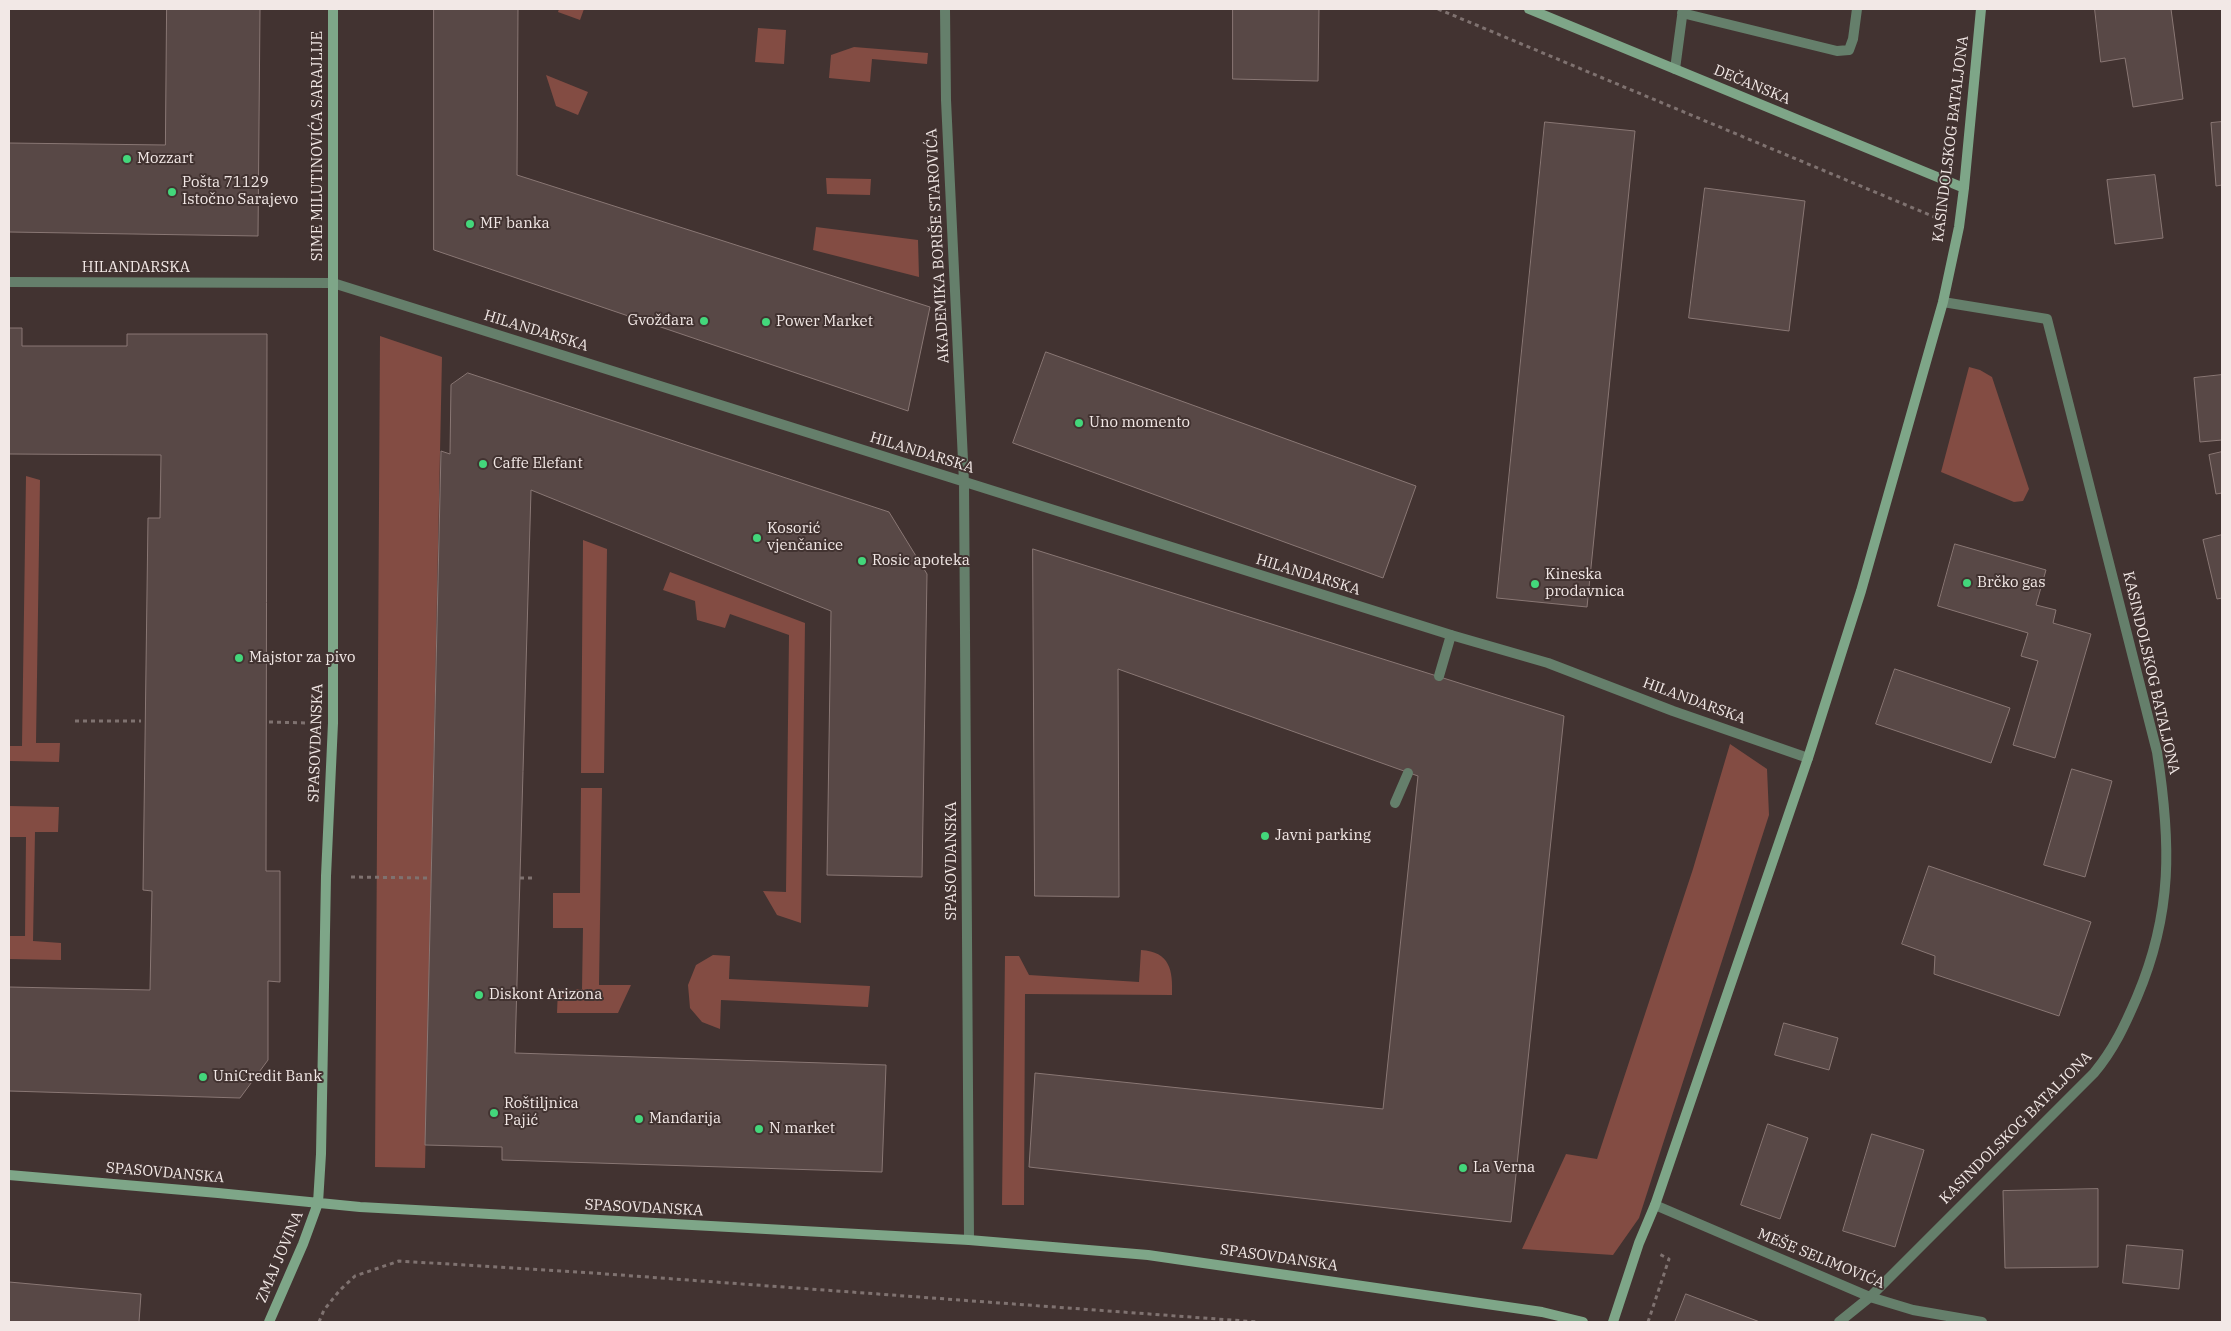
<!DOCTYPE html>
<html>
<head>
<meta charset="utf-8">
<style>
  body { margin:0 }
  #map { position:relative; width:2231px; height:1331px; overflow:hidden; background:#423331; font-family:"IBM Plex Serif",serif }
  canvas { display:block }
  .frame { position:absolute; inset:0; border:10px solid #f2e8e6; pointer-events:none }
</style>
</head>
<body>
<div id="map">
<canvas width="2231" height="1331"></canvas>
<div class="frame"></div>
</div>
<script>
const ctx = document.querySelector('canvas').getContext('2d');
ctx.lineJoin = 'round';
function paint(path, color) { ctx.fillStyle = color; ctx.fill(path, 'evenodd'); }
function stroke(path, color, width, dash) { ctx.strokeStyle = color; ctx.lineWidth = width; ctx.lineCap = dash ? 'butt' : 'round'; ctx.setLineDash(dash || []); ctx.stroke(path); }
function drawText(font, color, halo, rows, align = 'center') {
  ctx.font = font + ' "IBM Plex Serif",serif'; ctx.lineWidth = 4; ctx.setLineDash([]); ctx.textBaseline = 'middle'; ctx.strokeStyle = halo; ctx.fillStyle = color; for (const [text, x, y, turn = 0] of rows) {
    ctx.save(); ctx.translate(x, y); ctx.rotate((+turn || 0) * Math.PI / 180); ctx.textAlign = isNaN(turn) ? turn : align; if (halo) ctx.strokeText(text, 0, 0); ctx.fillText(text, 0, 0); ctx.restore();
  }
}
paint(new Path2D(`
  M559,9H584L580,20L558,12Z
  M758,28L786,30L784,64L755,62Z
  M854,47L928,53L927,64L872,59L870,82L829,78L831,55Z
  M546,75L588,92L578,115L556,106Z
  M826,178L871,179L870,195L827,194Z
  M816,227L918,240L919,277L813,250Z
  M380,336L442,357L425,1168L375,1167Z
  M1969,367L1980,370L1992,377L2029,489L2023,501L2014,502L1941,472Z
  M26,476L40,480L36,743H60L59,762L9,761V746H22Z
  M583,540L607,549L604,773H581Z
  M670,572L805,623L801,923L777,915L763,891L786,892L789,635L730,614L725,628L697,620L695,601L663,590Z
  M1730,744L1767,769L1769,815L1639,1218L1613,1255L1522,1249L1566,1154L1597,1159L1693,869Z
  M581,788H602L599,985H631L618,1013H557L558,989H582L583,928H553V893H580Z
  M9,806L59,807L58,832H35L33,941L61,943V960L9,959V936H25L26,837H9Z
  M1141,950C1170,952 1173,970 1172,995L1025,994L1024,1205H1002L1005,956H1019L1029,975L1139,982Z
  M713,955L730,956L729,979L870,986L868,1007L721,1000L720,1029L702,1022L690,1008L688,985L696,965Z`), '#834c43');
const building = new Path2D(`
  M167,9H260L258,236L9,232V143L165,145Z
  M434,9H518L517,175L930,307L908,411L434,250Z
  M1233,9H1319L1318,81L1233,79Z
  M2095,9H2171L2183,99L2133,107L2125,58L2101,62Z
  M1545,122L1635,131L1587,607L1497,598Z
  M2222,122V185L2216,186L2211,123Z
  M2155,175L2163,238L2115,244L2107,180Z
  M1705,188L1805,201L1789,331L1689,318Z
  M9,328H22V346H127V334H267L266,871H280V982L268,981V1060L240,1098L9,1091V987L150,990L152,891L143,890L148,518H160L161,455L9,454Z
  M1046,352L1416,486L1383,578L1013,443Z
  M468,373L889,512L927,574L922,877L827,875L831,611L531,490L515,1053L886,1065L882,1172L502,1160V1147L425,1145L441,451L450,454L451,385Z
  M2222,375V440L2200,442L2194,378Z
  M2222,452V493L2216,494L2209,455Z
  M2222,535V598L2217,599L2203,540Z
  M1955,544L2046,570L2036,605L2056,610L2053,623L2091,634L2055,758L2013,745L2038,661L2021,656L2028,633L1938,606Z
  M1033,549L1564,716L1511,1222L1029,1167L1035,1073L1383,1109L1418,776L1118,669L1119,897L1035,896Z
  M1895,669L2010,708L1991,763L1876,724Z
  M2072,769L2112,781L2085,877L2044,865Z
  M1929,866L2091,922L2059,1016L1934,974L1935,956L1902,944Z
  M1784,1023L1838,1038L1829,1070L1775,1055Z
  M1768,1124L1808,1138L1780,1219L1741,1205Z
  M1872,1134L1924,1150L1895,1247L1843,1231Z
  M2098,1189V1267L2005,1268L2003,1191Z
  M2127,1245L2183,1250L2179,1289L2123,1283Z
  M9,1282L141,1294L139,1322H9Z
  M1686,1294L1760,1322H1675Z`);
paint(building, '#584846');
stroke(building, '#897774', 1);
stroke(new Path2D(`
  M1438,9L1937,218
  M75,721H141
  M269,722L310,723
  M351,877L428,878
  M520,878H536
  M319,1322L324,1310L340,1290L355,1276L399,1261L593,1273L1258,1322
  M1648,1322L1669,1259L1659,1254`), '#7f7270', 3, [4, 4]);
stroke(new Path2D(`
  M1682,13L1837,51L1849,50L1853,39L1857,9
  M1675,69L1683,9
  M1439,676L1451,635
  M1395,803L1408,773`), '#657f6b', 10);
stroke(new Path2D(`
  M945,9L946,100L964,482L969,1240
  M9,282L333,283L1451,635L1548,663L1673,711L1808,758
  M1655,1205L1870,1297L1913,1310L1982,1322
  M1839,1322L1870,1297L2094,1073C2114,1049 2125,1025 2137,997C2173,912 2171,842 2157,752L2047,319L1943,302`), '#657f6b', 10);
stroke(new Path2D(`
  M1529,9L1964,188
  M9,1175L218,1193L360,1207L969,1240L1148,1255L1542,1312L1583,1322
  M269,1322L303,1244L318,1203L321,1154L326,876L333,723V9
  M1613,1322L1639,1243L1655,1205L1808,758L1861,591L1943,302L1959,227L1964,188L1981,9`), '#7ea688', 10);
for (const [x, y, r, color] of [
  [127,159,5,"#43d77b"],
  [172,192,5,"#43d77b"],
  [470,224,5,"#43d77b"],
  [704,321,5,"#43d77b"],
  [766,322,5,"#43d77b"],
  [1079,423,5,"#43d77b"],
  [483,464,5,"#43d77b"],
  [757,538,5,"#43d77b"],
  [862,561,5,"#43d77b"],
  [1967,583,5,"#43d77b"],
  [1535,584,5,"#43d77b"],
  [239,658,5,"#43d77b"],
  [1265,836,5,"#43d77b"],
  [479,995,5,"#43d77b"],
  [203,1077,5,"#43d77b"],
  [494,1113,5,"#43d77b"],
  [639,1119,5,"#43d77b"],
  [759,1129,5,"#43d77b"],
  [1463,1168,5,"#43d77b"]
]) { const dot = new Path2D(); dot.arc(x, y, r, 0, 2 * Math.PI); ctx.fillStyle = color; ctx.fill(dot); stroke(dot, '#423331', 2); }
drawText('15px', '#f2e8e6', '#423331', [
  ["DEČANSKA",1752,85,22],
  ["KASINDOLSKOG BATALJONA",1951,139,-83],
  ["SIME MILUTINOVIĆA SARAJLIJE",318,146,-90],
  ["AKADEMIKA BORIŠE STAROVIĆA",938,246,-93],
  ["HILANDARSKA",136,268],
  ["HILANDARSKA",536,331,17],
  ["HILANDARSKA",922,453,17],
  ["HILANDARSKA",1308,575,17],
  ["KASINDOLSKOG BATALJONA",2151,673,77],
  ["HILANDARSKA",1694,701,20],
  ["SPASOVDANSKA",316,743,-88],
  ["SPASOVDANSKA",952,861,-90],
  ["KASINDOLSKOG BATALJONA",2016,1128,-45],
  ["SPASOVDANSKA",165,1173,5],
  ["SPASOVDANSKA",644,1208,3],
  ["ZMAJ JOVINA",280,1257,-67],
  ["SPASOVDANSKA",1279,1258,8],
  ["MEŠE SELIMOVIĆA",1821,1259,22]
]);
drawText('15px', '#f2e8e6', '#423331', [
  ["Mozzart",137,159],
  ["Pošta 71129",182,183],
  ["Istočno Sarajevo",182,200],
  ["MF banka",480,224],
  ["Gvožđara",694,321,"right"],
  ["Power Market",776,322],
  ["Uno momento",1089,423],
  ["Caffe Elefant",493,464],
  ["Kosorić",767,529],
  ["vjenčanice",767,546],
  ["Rosic apoteka",872,561],
  ["Kineska",1545,575],
  ["prodavnica",1545,592],
  ["Brčko gas",1977,583],
  ["Majstor za pivo",249,658],
  ["Javni parking",1275,836],
  ["Diskont Arizona",489,995],
  ["UniCredit Bank",213,1077],
  ["Roštiljnica",504,1104],
  ["Pajić",504,1121],
  ["Manđarija",649,1119],
  ["N market",769,1129],
  ["La Verna",1473,1168]
], 'left');
</script>
</body>
</html>
